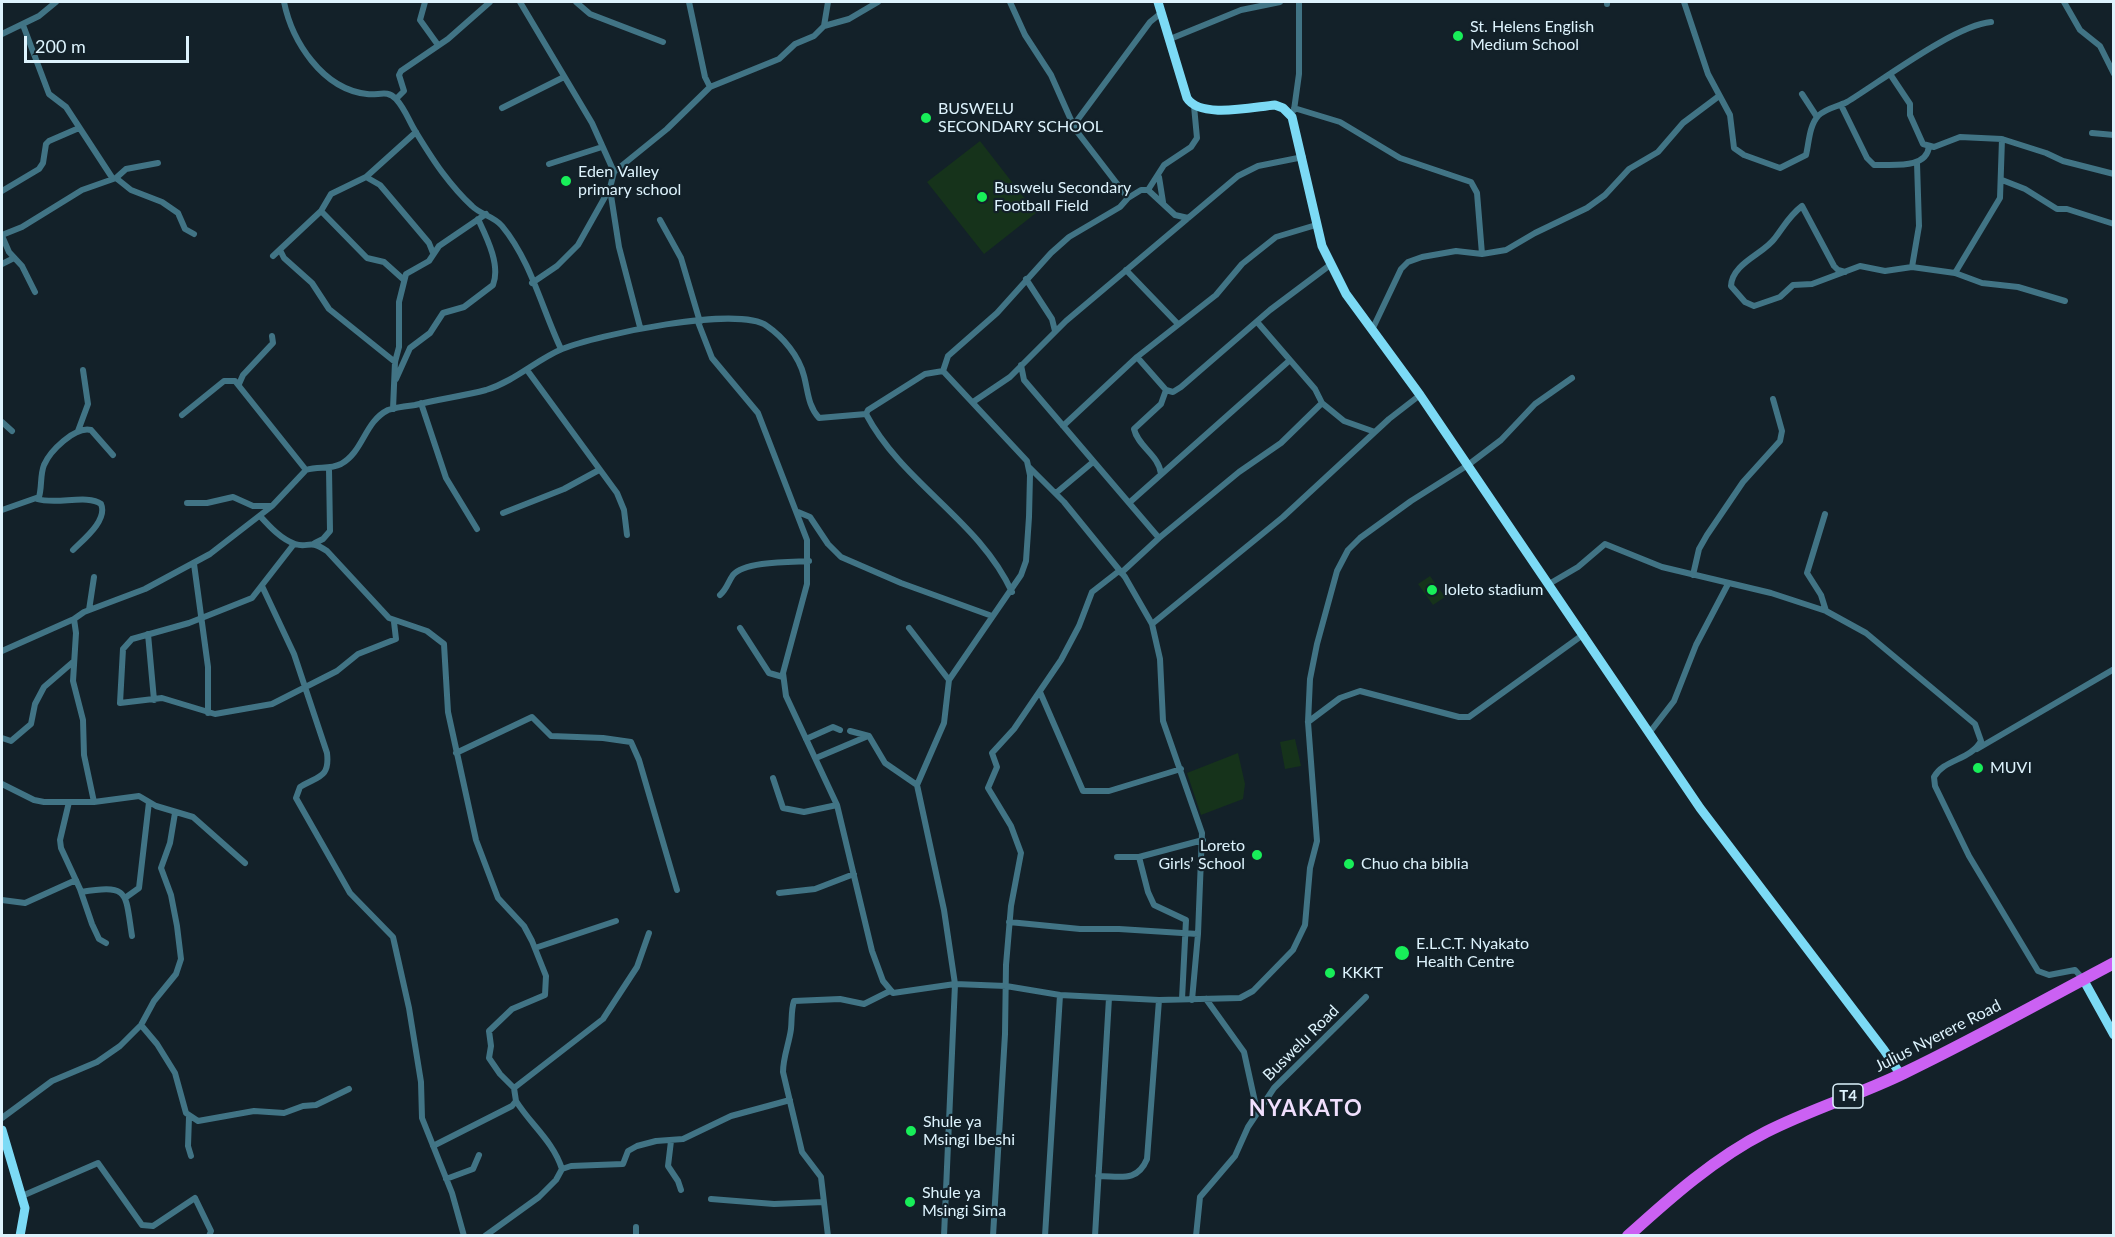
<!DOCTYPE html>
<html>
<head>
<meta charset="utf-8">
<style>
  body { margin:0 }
  #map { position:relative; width:2115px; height:1237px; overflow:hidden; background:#132129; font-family:Lato,sans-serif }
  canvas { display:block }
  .frame { position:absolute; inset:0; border:3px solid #ddf3fd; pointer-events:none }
  .scale { position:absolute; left:24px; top:36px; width:165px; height:27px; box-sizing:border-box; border:3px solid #ddf3fd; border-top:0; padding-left:8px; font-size:18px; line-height:21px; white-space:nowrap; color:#ddf3fd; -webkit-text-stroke:4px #132129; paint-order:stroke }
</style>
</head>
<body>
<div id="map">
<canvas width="2115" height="1237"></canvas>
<div class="frame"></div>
<div class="scale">200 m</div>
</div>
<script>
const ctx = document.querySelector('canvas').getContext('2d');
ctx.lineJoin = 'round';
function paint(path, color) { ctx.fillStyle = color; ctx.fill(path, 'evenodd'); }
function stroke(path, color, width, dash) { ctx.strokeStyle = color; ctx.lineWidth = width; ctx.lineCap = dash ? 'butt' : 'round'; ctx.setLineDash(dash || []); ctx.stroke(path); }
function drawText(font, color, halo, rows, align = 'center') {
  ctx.font = font + ' Lato,sans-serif'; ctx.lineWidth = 4.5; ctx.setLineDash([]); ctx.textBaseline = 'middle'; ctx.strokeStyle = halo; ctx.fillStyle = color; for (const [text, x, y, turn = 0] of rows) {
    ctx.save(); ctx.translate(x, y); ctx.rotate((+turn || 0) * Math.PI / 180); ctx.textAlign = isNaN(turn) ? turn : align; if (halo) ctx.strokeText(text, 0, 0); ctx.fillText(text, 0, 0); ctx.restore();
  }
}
paint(new Path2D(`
  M980,141L1036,213L984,254L927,182Z
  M1430,576L1445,597L1433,605L1418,584Z
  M1295,739L1301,766L1285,769L1280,742Z
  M1238,753L1245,784L1243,799L1201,815L1187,773Z`), '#16331b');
stroke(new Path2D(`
  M284,2C292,41 322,89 367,94C378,96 387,89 396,99C406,110 409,122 417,134C425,147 433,160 442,172C451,184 461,196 472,206C481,215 494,216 502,226C531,261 542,309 561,349
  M425,2L420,20L438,45
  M520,2L592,123L614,172L610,188L578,245L557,266L532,283
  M576,2L590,14L663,42
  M689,2L705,77L710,87
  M1684,2L1708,74L1730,115L1734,148L1744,155L1780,168L1806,155C1809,143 1809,126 1818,116C1826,108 1837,107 1847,102C1880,82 1955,25 1991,22
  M2064,2L2080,30L2100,46L2114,74
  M1607,4V2
  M23,25L49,94L66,107L113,179
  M824,26L828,2
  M2,34L39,16L56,2
  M1170,39L1241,10L1280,2
  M1890,74L1910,104V115L1923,144L1934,147L1960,137L2002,139L2046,153L2063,161L2114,174
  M1802,94L1817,117
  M396,99L404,91L399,75L401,71L448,39L490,2
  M1841,105L1867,158L1874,165C1891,164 1927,170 1929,146
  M502,108L564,77
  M1294,108L1340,122L1400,158L1471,182L1477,193L1482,254
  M1294,110L1299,74V2
  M1073,126L1150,22L1161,13
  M2092,133L2114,135
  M549,164L602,147
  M614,172L667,129L710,87L779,59L795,44L814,36L824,26L849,19L878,2
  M366,177L380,185L429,243L433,253
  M1159,177L1163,202
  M116,178L131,190L162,202L178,213L185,229L194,234
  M2002,180L2025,189L2057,209H2067L2114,224
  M610,189L619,247L640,327
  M1148,190L1164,165L1191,147L1197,138L1194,106
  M2,191L39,169L43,163L46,144L49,141L79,128
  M1128,198L1141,190H1148L1175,215L1188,218
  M321,211L367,258L384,262L404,280
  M660,220L681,258L700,322
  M2,235L22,227L82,190L116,178L126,169L158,163
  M2,236L9,252L22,266L35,292
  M280,250L284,258L312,283L329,309L395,362
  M273,256L321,211L331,194L366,177L416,132
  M2,264L14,258
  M1912,267L1919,226L1917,163
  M1126,270L1177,323
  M1845,272L1838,270L1834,266L1802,206C1789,216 1785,225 1775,238C1764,254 1732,263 1731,286L1745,302L1754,306L1780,297L1793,285L1812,284L1860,266L1885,271L1912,267L1955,273L1982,283L2018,287L2065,301
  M1955,273L2000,198L2002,139
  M1026,279L1052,319L1055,331
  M698,322L712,358L758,413L807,540V584L783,673L786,696L837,805L872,951L883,981L893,993L955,984L1006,986L1060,995L1159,1000L1240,998L1253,991L1293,950L1305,925L1310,868L1317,841L1308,722L1310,679L1317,644L1337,571L1348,550L1360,538L1411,501L1468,465L1501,440L1535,404L1572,378
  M1258,323L1315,389L1322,403L1344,421L1375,432
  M1372,330L1401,269L1408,262L1422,257L1456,251L1482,254L1506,250L1535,233L1587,208L1605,195L1629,169L1658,152L1683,123L1719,96
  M1137,357L1166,390L1173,392L1181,387L1270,310L1330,265
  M1021,365L1024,380L1159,538
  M527,370L617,493L624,510L627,535
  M943,371L925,374L868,410L866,414C903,484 979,520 1012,592
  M396,379L410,348L430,333L443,313L464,307L493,285C501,265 486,236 478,219
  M239,384L243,375L273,343L272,336
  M973,402L1010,377L1066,321L1238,176L1258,166L1303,157
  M421,403L446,478L477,529
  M393,409L395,362L399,347V302L406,274L429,261L439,246L486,214
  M182,415L224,381H235L306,470
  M2,422L12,431
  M1063,426L1137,357L1216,295L1242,264L1276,237L1316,225
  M78,431L88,404L83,370
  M1030,468L1064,502L1125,577L1152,624L1160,659L1163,721L1202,833L1198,934L1192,1000
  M1161,474C1159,455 1138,447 1134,429L1161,404L1166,390
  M1056,493L1093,462
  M37,499C56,505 88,494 101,504C108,520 84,539 73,550
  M187,503H207L233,497L253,506H271
  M1129,503L1290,360
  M2,510L39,497C42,487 40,475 44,465C50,451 75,426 91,430L113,455
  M798,512L810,517L828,544L841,557L901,583L992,616
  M503,513L564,489L599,470
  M1825,514L1807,573L1821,595L1826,611
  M260,516C270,527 281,539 295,544C309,549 308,538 327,551L389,618L427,631L444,644L448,712L476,840L498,898L524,926L532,941L546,976L545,995L512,1009L489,1031L491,1046L489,1058L500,1074L514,1088
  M315,543L323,539L330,531L329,469
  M294,544L252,598L189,623L132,639L123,649L120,703L162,698L215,714L272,704L337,671L358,654L396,639L394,622
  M194,564L208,667V713
  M1121,573L1159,538L1239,472L1281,443L1322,403
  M1693,575L1699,549L1707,535L1743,482L1780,441L1782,431L1773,399
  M1549,584L1578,567L1605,544L1662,567L1771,593L1826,611L1866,633L1975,724L1981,741C1971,760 1944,759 1934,777L1935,786L1969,856L2038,971L2049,975L2075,970L2083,979
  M262,586L294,654L327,753C330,778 318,776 300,787L296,798L350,893L393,937L409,1008L421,1082L422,1118L452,1193L464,1236
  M720,595C727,589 728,582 733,575C745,561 791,562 809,561
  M89,610L94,577
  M74,619L76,633L73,681L83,720L84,755L94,802
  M1152,624L1283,517L1389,419L1420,395
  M740,628L769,673L783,677
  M909,628L949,680
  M148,634L154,700
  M2,651L74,619L84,612L145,589L210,554L272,506L306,470C319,466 329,470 341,464C364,451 364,422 388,410C396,407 407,406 415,405C439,399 463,396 486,390C515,381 536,360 562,349C596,335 738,305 767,326C783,337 799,356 804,376C808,391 808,406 819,418L866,414
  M1040,692L1083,791H1109L1181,769
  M1308,722L1340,698L1360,691L1459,717H1469L1584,634
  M850,731L869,736L885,763L917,785
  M1650,732L1674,701L1696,645L1728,584
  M2,738L11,741L31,724L35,704L44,687L73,662
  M806,739L833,727L840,730
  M1977,749L2114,669
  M456,753L532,717L551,736L603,738L631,742L639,760L677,890
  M816,758L868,736
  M773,778L783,808L804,812L837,805
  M2,784L34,800L44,802H94L139,796L156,806L193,817L245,863
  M69,802L60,840L61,848L80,889L92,924L99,939L106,943
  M1117,857H1139L1203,840
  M1139,857L1148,892L1154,905L1186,920L1182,999
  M81,892C130,884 125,892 132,936
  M779,893L815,889L854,874
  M125,898L139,888L149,802
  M2,900L25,903L76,880
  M1009,922L1080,929H1119L1198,934
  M535,948L616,921
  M1206,999L1244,1052L1257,1111
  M141,1025L157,1044L175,1073L186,1113L198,1121L254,1111L284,1113L303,1106L316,1105L349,1089
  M516,1101C531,1125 553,1141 562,1169
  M189,1117L188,1146L191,1156
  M2,1118L52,1081L97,1062L120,1046L141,1025L154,1001L176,974L181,959L177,926L171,895L161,868L170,843L175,813
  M671,1141L668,1166L678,1181L681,1190
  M433,1146L512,1106L516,1101L514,1088L603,1019L637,967L649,933
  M1098,1176C1120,1176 1137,1183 1147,1159L1159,1000
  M446,1179L473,1169L479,1155
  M22,1196L98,1163L142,1225L153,1226L195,1198L211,1231L209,1236
  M711,1199L774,1204L824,1202
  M485,1236L539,1197L556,1180L562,1169L571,1166L623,1164L628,1151L637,1146L656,1141L683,1139L731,1116L790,1100
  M636,1236V1227
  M828,1236L821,1177L802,1152L783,1072C783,1057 789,1044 791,1029C792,1020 791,1010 794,1001L840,999L864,1004L890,991
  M944,1236L955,984L944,910L917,785L944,723L949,680L1021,575L1026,561L1029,517L1030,475L1027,461L943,371L948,356L997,313L1051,253L1069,237L1120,207L1128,198L1075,129L1051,75L1025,35L1010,2
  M993,1236L1005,1034L1006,965L1011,906L1021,853L1011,826L988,788L997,767L992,753L1014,729L1061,660L1079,626L1092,592L1119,571
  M1045,1236L1060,995
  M1095,1236L1109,998
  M1196,1236L1200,1197L1235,1156L1248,1127L1274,1088L1366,997`), '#417485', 6);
stroke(new Path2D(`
  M1158,2L1187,98C1200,119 1252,107 1275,105L1283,108L1292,117L1322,246L1346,294L1420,395L1700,808L1884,1050L1901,1075
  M2083,979L2114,1035
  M2,1130L25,1208L20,1236`), '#7cdaf5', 9);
stroke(new Path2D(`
  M1628,1236C1671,1197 1715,1158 1766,1132C1811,1109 1859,1095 1904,1073C1975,1039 2044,1000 2114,963`), '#cb61f3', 12);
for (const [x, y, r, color] of [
  [1458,36,6,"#18ee59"],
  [926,118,6,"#18ee59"],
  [566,181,6,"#18ee59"],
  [982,197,6,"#18ee59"],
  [1432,590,6,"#18ee59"],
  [1978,768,6,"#18ee59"],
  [1257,855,6,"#18ee59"],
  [1349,864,6,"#18ee59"],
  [1402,953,8,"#18ee59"],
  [1330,973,6,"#18ee59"],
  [911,1131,6,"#18ee59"],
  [910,1202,6,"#18ee59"]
]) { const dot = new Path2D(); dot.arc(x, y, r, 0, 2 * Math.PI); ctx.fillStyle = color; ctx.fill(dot); stroke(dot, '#132129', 2); }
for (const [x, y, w] of [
  [1848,1096,30]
]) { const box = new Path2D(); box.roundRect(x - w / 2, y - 12, w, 24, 4.5); ctx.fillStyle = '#132129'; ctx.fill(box); stroke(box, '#ddf3fd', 1.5); }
drawText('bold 15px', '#ddf3fd', null, [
  ["T4",1848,1096]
]);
drawText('16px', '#ddf3fd', '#132129', [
  ["St. Helens English",1470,27],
  ["Medium School",1470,45],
  ["BUSWELU",938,109],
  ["SECONDARY SCHOOL",938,127],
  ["Eden Valley",578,172],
  ["primary school",578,190],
  ["Buswelu Secondary",994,188],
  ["Football Field",994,206],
  ["loleto stadium",1444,590],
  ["MUVI",1990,768],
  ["Loreto",1245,846,"right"],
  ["Girls’ School",1245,864,"right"],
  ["Chuo cha biblia",1361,864],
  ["E.L.C.T. Nyakato",1416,944],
  ["Health Centre",1416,962],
  ["KKKT",1342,973],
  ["Shule ya",923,1122],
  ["Msingi Ibeshi",923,1140],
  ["Shule ya",922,1193],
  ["Msingi Sima",922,1211]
], 'left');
drawText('16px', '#ddf3fd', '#132129', [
  ["Julius Nyerere Road",1938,1036,-27],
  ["Buswelu Road",1301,1043,-45]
]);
ctx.letterSpacing = '1.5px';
drawText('bold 22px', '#f0dffd', '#132129', [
  ["NYAKATO",1306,1109]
]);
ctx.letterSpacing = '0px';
</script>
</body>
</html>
